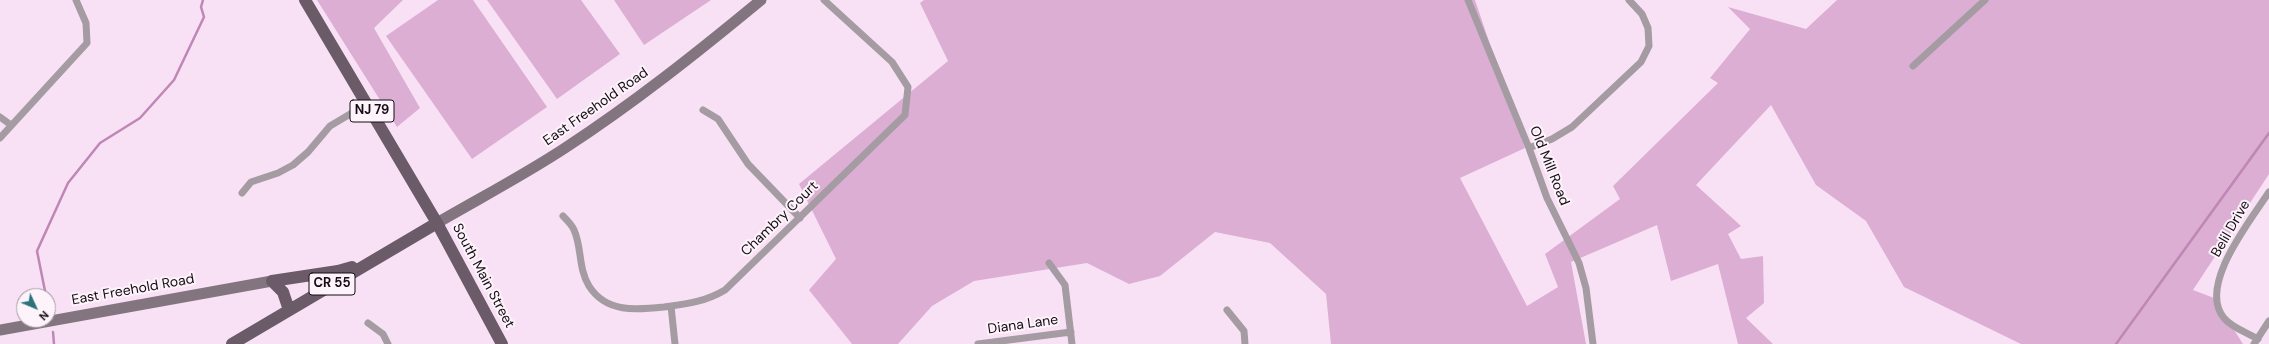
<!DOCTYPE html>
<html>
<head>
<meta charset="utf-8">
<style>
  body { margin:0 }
  #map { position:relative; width:2269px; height:344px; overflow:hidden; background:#f9e1f5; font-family:"DM Sans",sans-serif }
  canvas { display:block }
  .north { position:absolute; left:16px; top:288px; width:40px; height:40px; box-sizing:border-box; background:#fdf3fb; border:1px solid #a0979e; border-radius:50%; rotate:134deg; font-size:11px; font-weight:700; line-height:16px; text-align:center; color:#150d13 }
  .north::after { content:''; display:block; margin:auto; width:14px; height:18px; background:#2a737b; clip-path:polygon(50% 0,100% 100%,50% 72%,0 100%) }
</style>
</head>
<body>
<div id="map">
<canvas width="2269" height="344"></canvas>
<div class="north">N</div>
</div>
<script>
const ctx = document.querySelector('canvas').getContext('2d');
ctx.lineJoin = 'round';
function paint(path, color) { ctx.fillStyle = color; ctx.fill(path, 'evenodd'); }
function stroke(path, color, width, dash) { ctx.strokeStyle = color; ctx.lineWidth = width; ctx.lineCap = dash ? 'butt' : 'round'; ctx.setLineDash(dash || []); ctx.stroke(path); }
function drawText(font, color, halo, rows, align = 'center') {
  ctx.font = font + ' "DM Sans",sans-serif'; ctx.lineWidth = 4; ctx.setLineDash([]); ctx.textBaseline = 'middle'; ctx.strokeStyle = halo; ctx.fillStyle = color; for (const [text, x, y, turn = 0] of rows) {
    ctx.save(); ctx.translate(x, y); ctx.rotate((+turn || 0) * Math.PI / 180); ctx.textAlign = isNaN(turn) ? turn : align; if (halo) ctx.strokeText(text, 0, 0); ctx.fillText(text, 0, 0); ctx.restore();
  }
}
paint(new Path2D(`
  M317,0H403L374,28L420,108L397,127Z
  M438,0H473L547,107L472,159L386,36Z
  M487,0H581L620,54L557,99Z
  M614,0H711L644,45Z
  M924,0H1475L1525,148L1460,178L1527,306L1558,287L1545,254L1620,199L1613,186L1718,83L1710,78L1750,29L1728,7L1806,29L1837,0H2269V174L2193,290L2214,298L2243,344H2021L1904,287L1866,221L1816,185L1771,105L1696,185L1741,226L1728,234L1741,259L1763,256L1764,303L1746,318L1773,344H1738L1718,264L1671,281L1657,225L1571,262L1586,344H1331L1326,294L1270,243L1215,232L1160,276L1129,284L1087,263L974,281L932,306L898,344H852L809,290L836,259L799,184L948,61L920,3Z`), '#dcaed3');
stroke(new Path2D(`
  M46,296L37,251L68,183L100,143L140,118L174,80L204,17L201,7L203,0
  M48,307L49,311
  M53,332L54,344
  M2116,344L2269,133`), '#be87b5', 2.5);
stroke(new Path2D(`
  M1468,0L1529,148L1547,198L1579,263L1586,288L1593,344
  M1913,66L1985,0
  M703,110L718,119L748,164L800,218
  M0,117L11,125
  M0,138L87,43L86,23L76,0
  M1529,148L1552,139L1572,127L1641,62L1649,46L1648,28L1642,14L1629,0
  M242,193L251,182L278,173L293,165L308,152L330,126L367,104
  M563,216C567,220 572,225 574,230C582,247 578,268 589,286C606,313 636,310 664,307C686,304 705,302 725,290L905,115L908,87L892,62L824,0
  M1049,263L1065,285L1072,344
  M671,306L675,344
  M1227,310L1244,331L1245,344
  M368,323L383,334L388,344
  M2258,339C2248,333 2232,328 2224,318C2197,286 2251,220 2269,192
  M978,344L1071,332
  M2254,344L2269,321`), '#a59ba3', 7);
stroke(new Path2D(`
  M437,223C480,198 524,175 565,148C634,103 698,52 761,0
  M0,330L272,281`), '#837580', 11);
stroke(new Path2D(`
  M305,0L437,223L502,344
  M272,281L338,271L352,267
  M272,281L283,292L289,310
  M232,344L437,223`), '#6b5a68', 12);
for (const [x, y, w] of [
  [372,111,44],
  [332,284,46]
]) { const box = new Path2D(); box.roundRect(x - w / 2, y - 11, w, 22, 3); ctx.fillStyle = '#fdf3fb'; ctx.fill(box); stroke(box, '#150d13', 1); }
drawText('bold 13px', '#150d13', null, [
  ["NJ 79",372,111],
  ["CR 55",332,284]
]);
drawText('14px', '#150d13', '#fdf3fb', [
  ["East Freehold Road",596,107,-35],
  ["Old Mill Road",1549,166,68],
  ["Chambry Court",780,219,-44],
  ["Belil Drive",2231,229,-60],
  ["South Main Street",483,276,62],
  ["East Freehold Road",133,290,-10],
  ["Diana Lane",1023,325,-8]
]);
</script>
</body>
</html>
